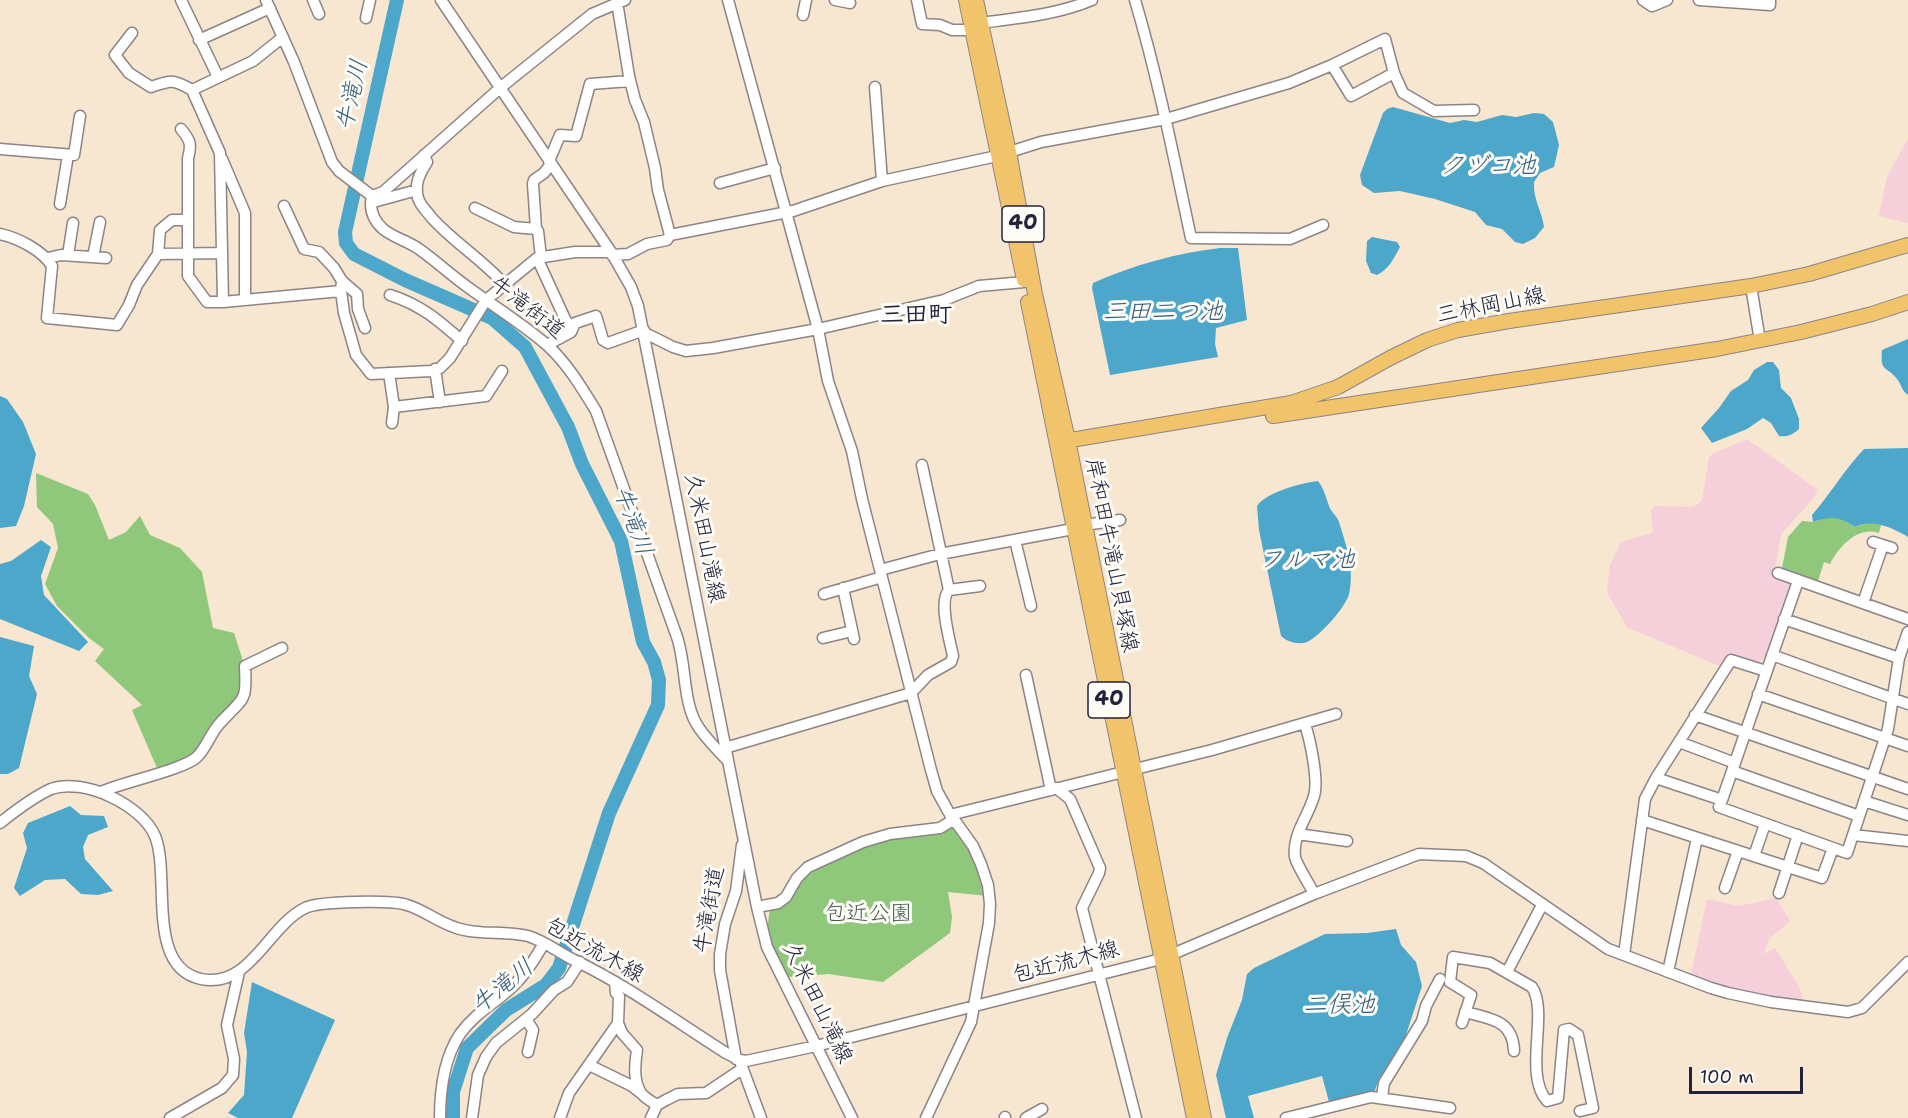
<!DOCTYPE html>
<html>
<head>
<meta charset="utf-8">
<style>
  body { margin:0 }
  #map { position:relative; width:1908px; height:1118px; overflow:hidden; background:#f7e6d0; font-family:"Shantell Sans",sans-serif }
  canvas { display:block }
  .scale { position:absolute; left:1689px; top:1067px; width:114px; height:27px; box-sizing:border-box; border:3px solid #22223b; border-top:0; padding-left:8px; font-size:18px; line-height:21px; white-space:nowrap; color:#22223b; -webkit-text-stroke:4px #fdfcf7; paint-order:stroke }
</style>
</head>
<body>
<div id="map">
<canvas width="1908" height="1118"></canvas>
<div class="scale">100 m</div>
</div>
<script>
const ctx = document.querySelector('canvas').getContext('2d');
ctx.lineJoin = 'round';
function paint(path, color) { ctx.fillStyle = color; ctx.fill(path, 'evenodd'); }
function stroke(path, color, width, dash) { ctx.strokeStyle = color; ctx.lineWidth = width; ctx.lineCap = dash ? 'butt' : 'round'; ctx.setLineDash(dash || []); ctx.stroke(path); }
function drawText(font, color, halo, rows, align = 'center') {
  ctx.font = font + ' "Shantell Sans","Klee One",sans-serif'; ctx.lineWidth = 6; ctx.setLineDash([]); ctx.textBaseline = 'middle'; ctx.strokeStyle = halo; ctx.fillStyle = color; for (const [text, x, y, turn = 0] of rows) {
    ctx.save(); ctx.translate(x, y); ctx.rotate((+turn || 0) * Math.PI / 180); ctx.textAlign = isNaN(turn) ? turn : align; if (halo) ctx.strokeText(text, 0, 0); ctx.fillText(text, 0, 0); ctx.restore();
  }
}
paint(new Path2D(`
  M1908,138V223L1879,216L1887,177Z
  M1747,439L1818,490L1811,501L1781,534L1774,576L1789,581L1792,587L1769,654L1755,665L1729,656L1722,667L1628,628L1607,593L1610,565L1621,542L1649,534L1653,531L1651,511L1655,506L1692,507L1697,505L1702,500L1709,458L1712,454Z
  M1776,898L1790,921L1769,939L1764,954L1775,948L1800,988L1805,1007L1690,980L1707,899L1739,906Z`), '#f5cfd9');
paint(new Path2D(`
  M36,473L88,494L95,505L109,540L126,532L140,516L150,535L180,548L202,572L213,628L234,633L242,658L243,672L238,699L217,720L197,750L184,760L157,768L132,710L142,705L95,661L104,649L89,638L57,606L45,584L58,548L53,524L37,507Z
  M1826,518H1840L1855,527L1868,522L1881,525L1879,533C1857,526 1839,547 1830,564L1824,562L1817,584L1784,573L1782,568L1788,537L1802,521L1813,522Z
  M951,826L971,849L988,896L948,892L952,917L950,933L883,982L828,974L788,977L773,948L767,929L770,909L808,871L883,839Z`), '#8fc87b');
paint(new Path2D(`
  M1393,107L1450,123L1464,120L1477,122L1502,115L1516,117L1534,113L1544,114L1553,122L1559,145L1554,167L1540,173L1534,182C1533,200 1542,211 1544,227L1535,238L1523,244L1515,242L1502,229L1486,225L1475,212L1435,199L1400,191L1374,193L1362,185L1360,175L1383,113L1387,109Z
  M1372,237L1397,242L1400,247C1394,258 1389,269 1377,275L1371,273L1366,261L1367,241Z
  M1220,248H1238L1247,320L1216,328L1215,344L1218,357L1110,375L1092,288L1093,283C1133,265 1177,253 1220,248Z
  M1908,339V395C1901,390 1902,385 1897,379C1886,365 1880,373 1882,350Z
  M1767,362H1773L1779,370L1781,388L1791,398L1799,419V429C1792,435 1788,437 1779,436L1771,423L1763,418L1747,429L1712,443L1701,428L1719,408L1731,391L1748,380L1754,370Z
  M0,396L7,399L23,422L36,454L24,506L16,526L0,528Z
  M1908,448V537C1894,528 1871,518 1855,527C1838,516 1833,516 1813,522L1812,515C1831,493 1845,469 1864,449Z
  M1318,481C1324,489 1326,497 1329,506C1331,512 1337,516 1339,522C1346,545 1355,569 1349,594C1346,607 1319,637 1307,642C1299,645 1287,642 1281,636L1259,530L1257,506C1266,492 1302,483 1318,481Z
  M41,540L51,547L41,576L44,595L88,642L79,651L0,619V564L11,561Z
  M0,637L34,646L29,676L37,694L19,768L8,774H0Z
  M70,806L81,815L104,816L108,827L88,835L83,847L85,859L113,891L98,895L81,894L65,879L45,880L20,896L14,888L27,848L23,833L28,823Z
  M1396,929L1401,945L1416,962L1422,986L1405,1038L1379,1079L1374,1093L1329,1102L1322,1076L1248,1096L1254,1118H1226L1216,1075L1227,1038L1242,1000L1247,974L1254,968L1325,934L1367,933Z
  M252,982L335,1020L292,1118H238L228,1113L244,1095L247,1052L244,1033Z`), '#4ca7ca');
stroke(new Path2D(`
  M397,0L345,232L346,243L354,254L405,280L492,318L525,347L568,427L582,464L621,541L643,642L654,662L659,680L658,705L609,813L559,968L546,985L506,1010L467,1048L453,1092V1118`), '#4ca7ca', 14);
const minor = new Path2D(`
  M181,0L218,77
  M266,0L294,62L332,162L339,171L372,196C369,209 373,220 383,229C394,238 408,241 419,249C436,261 452,276 469,288C495,307 523,324 547,345C567,363 582,388 596,411L677,637C686,663 683,701 696,723C703,736 716,748 726,759
  M313,0L319,14
  M441,0L611,252L631,287L638,306L757,907L767,947L852,1118
  M728,0L818,329L828,381L852,451L862,499L931,770L937,791L948,811L973,846L981,864L988,885L990,904L989,923L971,1022L926,1118
  M835,0L850,3
  M917,0L922,24L940,25L952,30H973
  M1135,0C1158,78 1174,158 1191,238L1290,239L1323,225
  M1643,0L1652,6L1667,0
  M1699,0L1770,5V0
  M617,2L629,76L635,100L644,122L655,168L658,190L670,235
  M803,15L806,0
  M366,18L370,0
  M980,23C1019,18 1056,15 1092,0
  M132,33L115,55L129,73L151,87C171,80 173,79 192,90
  M283,37L253,61L192,90L220,153L223,302L341,291
  M199,40L270,8
  M1332,65L1351,96L1394,73
  M875,87L882,181
  M181,129C190,140 192,144 188,158V276L207,302H223
  M0,149L74,155L80,116
  M424,155L427,162C420,173 414,184 418,198C421,207 426,210 431,217C453,242 482,259 504,284
  M222,159L245,213V300
  M549,161L560,135L576,136L590,84L630,81
  M720,183L775,168
  M372,196L383,192L500,88L592,14L625,0
  M377,201L417,190
  M60,204L68,155
  M284,206L304,249L319,252L334,268L342,281L341,291L344,313L356,355L371,374L431,371L440,368L450,358L486,300L537,258L575,252H611
  M475,208L514,227L536,229L538,231L541,257
  M536,229L533,184L534,180L544,173L551,164
  M0,234C18,238 42,250 52,266L47,318L117,325L129,305L137,285L158,254L222,253
  M158,254L160,230L172,220H188
  M68,255L73,223
  M612,255L628,254L647,244L667,240L670,235L793,211L882,181L997,156L1041,142L1166,119L1289,83L1332,65L1385,39L1394,73L1403,93L1434,111L1474,110
  M93,257L100,222
  M48,258L61,255L106,258
  M537,258L566,321L572,327
  M342,281L357,294L358,309L365,328
  M1751,286L1760,341
  M390,295C421,305 438,320 462,341
  M645,333L673,347L686,351L713,348L818,329L944,300L979,286L1024,282
  M547,345L571,332L575,323L596,316L603,340L608,343L644,330
  M435,369L440,402
  M389,373L394,407L392,423
  M394,407L486,396L502,371
  M922,465L949,590
  M1084,525L1120,520
  M1015,540L1031,606
  M1873,542L1892,548
  M880,570L940,554L1073,529
  M1778,573L1908,619
  M843,588L854,639
  M824,594L882,577
  M1863,603L1883,545
  M1784,619L1899,658
  M823,638L852,631
  M1772,655L1908,704
  M1026,675L1051,790
  M1758,694L1908,746
  M1695,715L1908,789
  M1305,724C1310,740 1319,780 1314,796C1308,817 1292,835 1295,857C1296,864 1310,885 1314,894
  M1679,742L1735,763
  M725,748L911,693L928,675L951,662L953,656C950,641 938,601 949,590L980,586
  M1732,771L1859,816
  M1656,778L1722,800L1719,807L1847,853L1888,729L1899,658L1908,632
  M1056,788L1070,799L1100,868L1099,873L1082,908L1136,1118
  M101,792C123,782 183,770 197,757C207,747 211,732 221,722C244,697 247,703 245,666L282,648
  M1722,800L1798,581
  M1864,801L1908,815
  M950,815L1212,750L1336,714
  M1642,820L1822,878L1833,848
  M0,823C15,811 33,797 51,789C83,777 142,805 155,836C171,875 145,967 201,979C250,989 268,926 305,908C319,901 392,900 407,905C424,910 438,922 454,927C477,936 504,930 528,936C545,941 559,953 574,960C628,986 677,1022 726,1053L740,1060L746,1061L816,1046L1161,959L1314,894L1419,854L1466,856L1483,863L1608,949L1711,988L1728,993L1771,1002L1848,1012L1862,1008L1908,962
  M1298,834L1347,841
  M1853,835L1908,841
  M1754,856L1765,824
  M1725,888L1738,851
  M1779,893L1798,835
  M757,907L778,903L786,897L797,878L808,867L863,842L890,834L940,828L953,820
  M1624,955L1645,799L1656,778L1731,660L1766,671
  M1507,972L1542,905
  M1668,972L1697,838
  M1465,1012C1491,1019 1513,1020 1514,1051
  M526,1019L533,1030L528,1052
  M618,1023L622,1033L637,1050C635,1064 633,1081 641,1093C645,1098 652,1102 657,1105
  M1462,1023L1471,995L1450,982L1453,957L1490,963L1532,987C1549,1013 1523,1074 1547,1101L1558,1098L1564,1030L1569,1029L1578,1035L1593,1108L1580,1111
  M736,1059L720,970V954L725,924L736,891L742,845
  M741,1064L761,1118
  M589,1065L632,1086L641,1093
  M1382,1097L1384,1083L1422,1021L1426,1006L1440,979
  M1005,1117V1118
  M170,1118L222,1088L233,1075L234,1059L227,1025L239,972
  M440,1118C440,1089 444,1058 460,1034C474,1014 495,1003 512,987C525,975 535,959 544,943
  M472,1118L478,1075L486,1057L496,1043L532,1014L554,990L567,982L580,962
  M560,1118L569,1093L618,1023L619,996L616,993L615,982
  M651,1118L657,1105L666,1100L678,1094L706,1093L742,1069
  M1026,1118L1042,1109
  M1286,1118L1371,1097L1450,1108`);
const major = new Path2D(`
  M966,0L1024,280
  M976,0L1009,152L1035,294L1068,440L1204,1118
  M1028,302L1194,1118
  M1273,416L1717,349L1801,332L1872,314L1908,302
  M1059,442L1291,403L1338,387L1390,358L1427,340L1458,330L1509,321L1751,286L1809,274L1908,245`);
stroke(minor, '#8c8486', 13);
stroke(major, '#8c8486', 16);
stroke(minor, '#fff', 10);
stroke(major, '#f1c36a', 14);
for (const [x, y, w] of [
  [1023,224,42],
  [1109,700,42]
]) { const box = new Path2D(); box.roundRect(x - w / 2, y - 18, w, 36, 4.5); ctx.fillStyle = '#fdfcf7'; ctx.fill(box); stroke(box, '#22223b', 1.5); }
drawText('bold 21px', '#22223b', null, [
  ["40",1023,224],
  ["40",1109,700]
]);
drawText('22px', '#22223b', '#fdfcf7', [
  ["三林岡山線",1491,306,-11],
  ["牛滝街道",527,308,38],
  ["久米田山滝線",704,538,79],
  ["岸和田牛滝山貝塚線",1111,555,79],
  ["牛滝街道",710,910,-80],
  ["包近流木線",594,951,29],
  ["包近流木線",1066,963,-15],
  ["久米田山滝線",817,1003,64]
]);
drawText('22px', '#485c51', '#fdfcf7', [
  ["包近公園",868,914]
]);
drawText('italic 24px', '#355e7b', '#fdfcf7', [
  ["牛滝川",353,95,-77],
  ["クヅコ池",1488,167],
  ["三田二つ池",1163,313],
  ["牛滝川",632,521,70],
  ["フルマ池",1307,561],
  ["牛滝川",503,987,-39],
  ["二俣池",1339,1006]
]);
drawText('bold 24px', '#22223b', '#fdfcf7', [
  ["三田町",916,316]
]);
</script>
</body>
</html>
